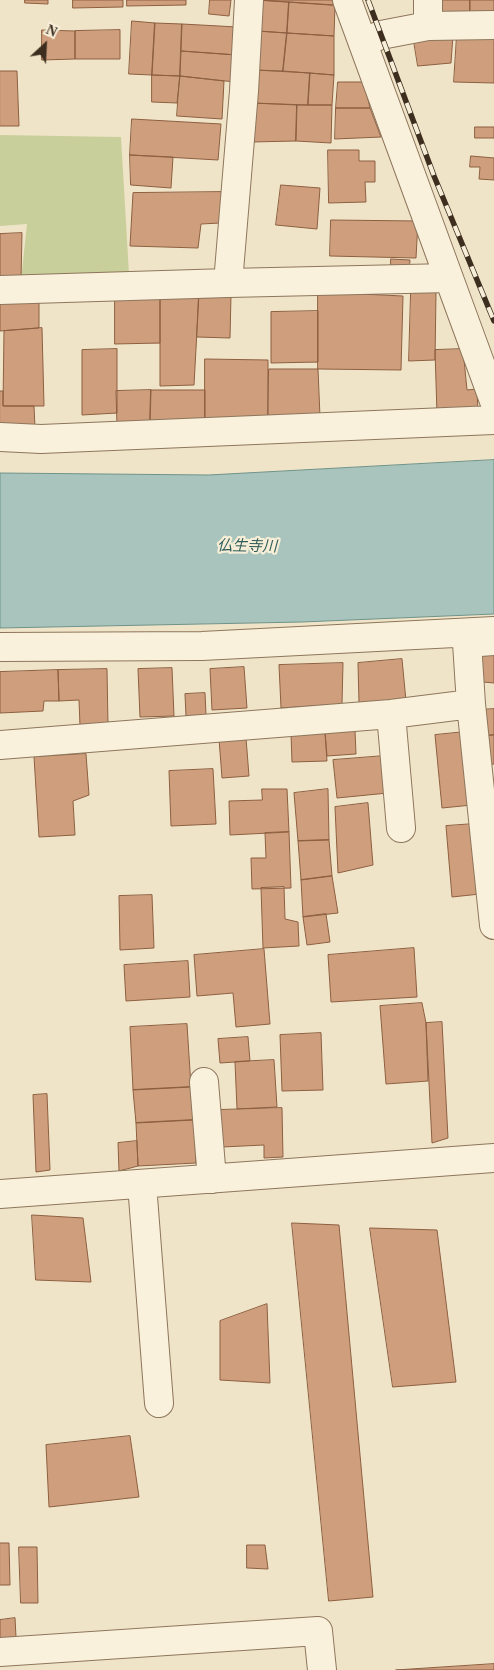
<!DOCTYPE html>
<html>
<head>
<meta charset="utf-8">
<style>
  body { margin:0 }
  #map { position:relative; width:494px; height:1670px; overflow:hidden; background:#f0e4c8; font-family:Georgia,serif }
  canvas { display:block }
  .north { position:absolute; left:20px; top:20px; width:50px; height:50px; -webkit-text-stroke:4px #f7eed8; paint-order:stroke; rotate:25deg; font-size:14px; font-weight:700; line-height:20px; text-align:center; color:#3d2e20 }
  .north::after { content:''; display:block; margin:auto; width:18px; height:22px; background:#3d2e20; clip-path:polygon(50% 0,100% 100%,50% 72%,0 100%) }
</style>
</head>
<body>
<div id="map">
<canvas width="494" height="1670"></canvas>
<div class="north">N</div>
</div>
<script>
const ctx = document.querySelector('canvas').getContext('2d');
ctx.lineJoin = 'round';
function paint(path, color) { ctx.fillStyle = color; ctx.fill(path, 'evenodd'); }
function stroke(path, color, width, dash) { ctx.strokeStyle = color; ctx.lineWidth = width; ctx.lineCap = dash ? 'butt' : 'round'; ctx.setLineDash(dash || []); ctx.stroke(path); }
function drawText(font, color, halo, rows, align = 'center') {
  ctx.font = font + ' Georgia,"Noto Sans JP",serif'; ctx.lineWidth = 4.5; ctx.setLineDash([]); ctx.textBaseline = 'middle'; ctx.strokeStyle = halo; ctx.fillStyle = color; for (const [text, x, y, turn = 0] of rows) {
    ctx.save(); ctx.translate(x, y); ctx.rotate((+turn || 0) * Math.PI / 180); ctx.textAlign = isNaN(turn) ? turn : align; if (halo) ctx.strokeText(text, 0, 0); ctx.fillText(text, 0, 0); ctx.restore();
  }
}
paint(new Path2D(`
  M0,135L121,137L129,274L21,280L27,224L0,226Z`), '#c9cf9b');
const water = new Path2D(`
  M494,460V614L302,622L0,628V473L208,475Z`);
paint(water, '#a9c4bc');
stroke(water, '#6f938a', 1);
const building = new Path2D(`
  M25,0H48V4L25,3Z
  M73,0H123V7L73,8Z
  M127,0H186V5L127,6Z
  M210,0H231L229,16L209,14Z
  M258,0H333L335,5Z
  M258,0L289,2L287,33L256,31Z
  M439,0H470V17L439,18Z
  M470,0H494V16L470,17Z
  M289,2L335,5L334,36L287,33Z
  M132,21L155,23L152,75L129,74Z
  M155,23L182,24L180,76L152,75Z
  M182,24L237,27V55L181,51Z
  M42,30L75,31V59L42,60Z
  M120,30V59H75V31Z
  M259,31L287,33L283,71L255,70Z
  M287,33L334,36V75L283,71Z
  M413,35H453L451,63L418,66Z
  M457,35H494V83L454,82Z
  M181,51L237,55L235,82L180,76Z
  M255,70L310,73L308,105L252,103Z
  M0,71H17L19,126H0Z
  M310,73L334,75L332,105H308Z
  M152,75L180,76L177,103L152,102Z
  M180,76L224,81L222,119L177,116Z
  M338,82H364L370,108H336Z
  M252,103L297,105L296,141L252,142Z
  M297,105H332L331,143L296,141Z
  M336,108H370L381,137L335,139Z
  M132,119L221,124L218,160L130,155Z
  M475,127H494V138H475Z
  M328,150H359V161H375V182H365L366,202L329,203Z
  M130,155L173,157L171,188L131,185Z
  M471,156L494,158V180L479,179L480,167H470Z
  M281,185L320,188L317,229L276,225Z
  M222,192L220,223L201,224L198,248L130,246L133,193Z
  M331,220L418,221L416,258L330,256Z
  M22,233L21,280H0V234Z
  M391,259L410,260L409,272L391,270Z
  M318,292L403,296L401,370L318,369Z
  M411,292H436L435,360L409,361Z
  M199,294L194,385L160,386V297Z
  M199,294L231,295L230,338L197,337Z
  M115,296L160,297V343L115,344Z
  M39,297V328L0,331V298Z
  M318,311V362L271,363V312Z
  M42,328L44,406H3L4,331Z
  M117,349V413L82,415V350Z
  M463,349L467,390L477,389L478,413L437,414L435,350Z
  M205,359L268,360V421L205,423Z
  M269,369H318L320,417L268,421Z
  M151,390H205V423L150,426Z
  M151,390L150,426L117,425L116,391Z
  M0,391H3V406H34L35,428H0Z
  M494,653V683L483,682L480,655Z
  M402,659L406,701L359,703L358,663Z
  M343,663L342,704L281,708L279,665Z
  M244,667L247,708L212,710L210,669Z
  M172,668L174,716L140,717L138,669Z
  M107,669L108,725L80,726L79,700L59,701L58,670Z
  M58,670L59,701H44L43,711L0,713V672Z
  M205,693L206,715L186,716L185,694Z
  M494,709V735L482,736L480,710Z
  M355,730L356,754L327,756L325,732Z
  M325,732L327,761L292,762L291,734Z
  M465,732L472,805L442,808L435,735Z
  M494,735V764L485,765L482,736Z
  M246,738L249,776L222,778L219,739Z
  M86,754L89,795L73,801L75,835L39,837L34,757Z
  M384,756L388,793L337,798L333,760Z
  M213,769L216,824L171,826L169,771Z
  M262,789H287L289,832L230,835L229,801L262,800Z
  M328,789L329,840L298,841L294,793Z
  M368,803L373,865L338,873L335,807Z
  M474,824L480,894L452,897L446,826Z
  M289,832L291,888L252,889L251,858H266L265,833Z
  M329,840L332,876L301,880L298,841Z
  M332,876L338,913L303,917L301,880Z
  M284,887L285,919L298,922L299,946L263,948L261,888Z
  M152,895L154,948L120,950L119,896Z
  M326,914L330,942L307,945L303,917Z
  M414,948L417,997L331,1002L328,955Z
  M264,949L270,1024L236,1027L233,993L197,996L194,955Z
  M188,961L190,997L126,1001L124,965Z
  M422,1003L426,1023L428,1081L386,1084L380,1006Z
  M442,1022L448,1138L432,1143L426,1023Z
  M187,1024L191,1087L133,1090L130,1027Z
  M321,1033L323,1090L282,1091L280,1035Z
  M248,1037L250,1061L220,1063L218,1039Z
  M274,1060L277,1107L237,1109L235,1062Z
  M191,1087L194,1120L136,1123L133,1090Z
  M47,1094L50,1170L36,1172L33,1095Z
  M282,1108L283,1157L264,1158V1145L222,1147L218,1110Z
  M194,1120L196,1163L138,1166L136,1123Z
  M137,1141L138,1166L119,1171L118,1143Z
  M32,1215L83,1218L91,1282L36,1280Z
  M292,1223L339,1225L373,1597L329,1601Z
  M370,1228L437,1230L456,1382L393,1387Z
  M267,1304L270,1383L220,1380V1321Z
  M130,1436L139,1497L49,1507L46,1445Z
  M0,1543H9L10,1585H0Z
  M247,1545H265L268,1569L247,1568Z
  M19,1547H37L38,1603H21Z
  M15,1618L16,1637L0,1638V1620Z
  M494,1664V1670H396Z`);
paint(building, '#cf9f7d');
stroke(building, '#8d5f41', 1);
const minor = new Path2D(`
  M347,0L494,401
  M428,0V26
  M363,42L381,35L428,26L494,25
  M228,283L244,91L249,0
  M0,290L228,283L449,278
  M0,437L41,439L494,420
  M494,641L467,643L471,704L494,925
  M0,647L202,646L494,631
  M391,714L401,828
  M0,745L391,714L471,704
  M204,1082L212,1179
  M142,1184L159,1403
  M0,1194L494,1158
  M0,1652L318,1631L322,1670`);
stroke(minor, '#8d765c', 30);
stroke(minor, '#faf1dc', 28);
const rail = new Path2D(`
  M368,0L434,176L494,321`);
stroke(rail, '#3d2e20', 5.5);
stroke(rail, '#f7eed8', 4, [11]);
drawText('italic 15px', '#2f5d5a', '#f7eed8', [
  ["仏生寺川",247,545,1]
]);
</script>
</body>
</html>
